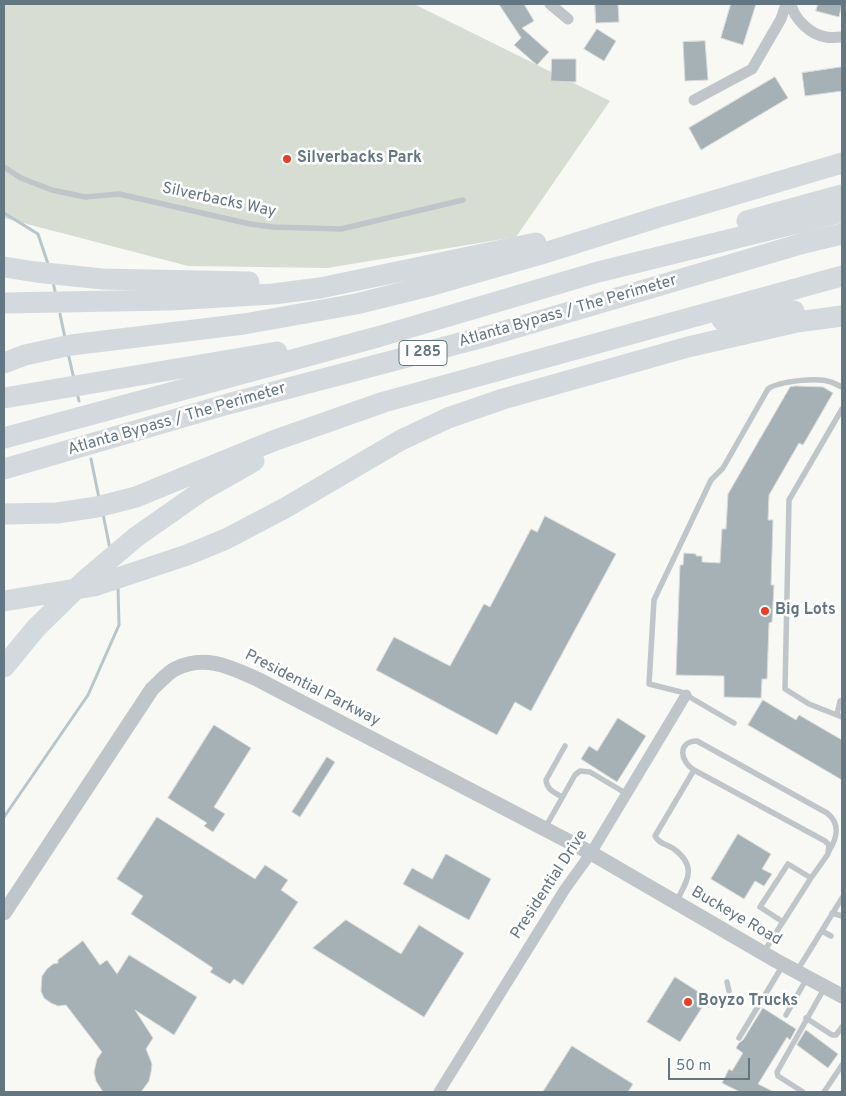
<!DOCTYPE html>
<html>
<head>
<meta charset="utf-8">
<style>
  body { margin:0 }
  #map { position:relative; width:846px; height:1096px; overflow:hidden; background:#f8f8f5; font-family:Overpass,sans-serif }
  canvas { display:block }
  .frame { position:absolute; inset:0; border:5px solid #627781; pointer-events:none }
  .scale { position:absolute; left:668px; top:1058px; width:82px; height:22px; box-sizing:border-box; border:2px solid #627781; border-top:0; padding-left:6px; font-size:15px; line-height:18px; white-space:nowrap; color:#627781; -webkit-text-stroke:4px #fff; paint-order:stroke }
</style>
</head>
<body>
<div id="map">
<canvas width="846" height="1096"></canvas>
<div class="frame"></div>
<div class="scale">50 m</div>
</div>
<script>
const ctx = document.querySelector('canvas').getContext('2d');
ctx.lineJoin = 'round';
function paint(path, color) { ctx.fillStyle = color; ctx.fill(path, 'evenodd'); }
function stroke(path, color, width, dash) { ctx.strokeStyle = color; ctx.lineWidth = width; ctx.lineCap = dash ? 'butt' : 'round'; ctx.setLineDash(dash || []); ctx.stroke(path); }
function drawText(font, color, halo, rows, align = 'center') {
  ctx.font = font + ' Overpass,sans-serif'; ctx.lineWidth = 5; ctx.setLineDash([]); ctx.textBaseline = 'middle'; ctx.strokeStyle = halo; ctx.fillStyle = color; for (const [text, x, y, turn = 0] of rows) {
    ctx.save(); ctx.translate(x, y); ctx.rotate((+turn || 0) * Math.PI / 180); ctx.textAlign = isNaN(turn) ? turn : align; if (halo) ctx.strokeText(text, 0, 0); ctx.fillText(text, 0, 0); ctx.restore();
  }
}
paint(new Path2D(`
  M4,4H414L610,101L516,237L327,268L188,266L4,218Z`), '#d8ddd4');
stroke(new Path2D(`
  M4,213L38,234L48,264
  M53,282L55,291
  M60,314L65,338
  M68,353L74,379
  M77,393L79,401
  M91,459L99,498
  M103,514L110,549
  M4,817L88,695L119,625L118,587`), '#b8c6c9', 3);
const building = new Path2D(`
  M499,4H524L534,21L522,28L549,52L537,65L514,45L521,38Z
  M595,4H618L619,22L596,23Z
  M731,4H756L743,45L721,38Z
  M818,4H842L839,17L816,11Z
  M597,29L616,41L604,61L584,49Z
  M705,41L708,80L685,81L683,42Z
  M552,59H576V82L551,81Z
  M842,67V91L805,96L802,73Z
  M775,77L788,98L701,150L689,128Z
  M796,386L823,387L833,393L803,445L799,443L769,495L768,520H773L771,585H774L772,622L769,623L767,679H762L761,698L724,697V676L676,675L680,565H683L684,553L696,554V556H702V562L720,563L722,529H726L728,494L790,387Z
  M545,516L616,554L531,711L515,702L497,735L376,670L394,637L450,666L484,604L490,607L531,529L537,532Z
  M763,700L796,720L799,715L842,740V780L748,725Z
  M618,718L646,736L617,782L581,759L589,746L597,751Z
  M214,725L251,748L214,807L225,814L213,832L204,826L207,823L168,798Z
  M327,757L335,762L300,817L292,812Z
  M157,817L255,879L265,865L288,880L281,890L298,902L243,985L234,979L230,984L210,972L213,968L131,914L143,896L117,879Z
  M738,834L771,854L762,869L772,874L764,886L755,881L744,899L711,879Z
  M446,854L491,879L469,920L403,884L412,868L432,879Z
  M346,920L401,954L419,925L464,953L424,1017L313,948Z
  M83,941L100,965L107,960L117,974L129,955L197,997L174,1035L135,1010L153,1038L146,1049L152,1064L151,1072L149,1081L141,1092H103L96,1081L94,1072L97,1059L102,1052L66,1005L58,1006L51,1003L44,998L41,991L42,976L47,969L53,964L58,963V960Z
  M675,977L708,998L680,1042L647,1022Z
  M763,1008L796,1029L790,1040L787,1037L758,1084L774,1092H740L722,1083L729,1069L732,1071L743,1053L736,1048L739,1043L743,1040Z
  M806,1030L838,1054L828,1068L797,1045Z
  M572,1046L633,1084L628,1092H543Z`);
paint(building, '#a5b1b5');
stroke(building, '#dadad8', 1);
stroke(new Path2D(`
  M4,167L21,178L52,190L85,197L119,194L250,224L273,227L341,229L463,200
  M842,409L789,500L785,689L809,704L842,717
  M837,714L840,701
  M734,723L681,692L649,684L654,600L711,480L723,468L768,389C779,381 818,377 831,382C835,383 839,386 842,387
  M694,770C679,761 678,741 697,741L827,813C841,824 837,838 829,851
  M562,797C554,792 547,790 546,780L565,746
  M545,828L575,775L580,771L590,772L627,794
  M676,902C687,881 698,867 674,849C667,844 659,844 655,836L694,770L825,841L829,845L828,854L811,878
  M832,913L842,916
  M822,931L831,936
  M763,953L811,878L788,864L760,907L783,922
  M797,971L842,898
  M727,982L729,991
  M786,1015L807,978
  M806,1018L832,1035H836L842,1027
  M739,1038L783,965
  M803,1092L778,1076L777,1072L825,987
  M824,1092L842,1065`), '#bfc5c8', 5.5);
stroke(new Path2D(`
  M550,4L568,19
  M791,4C794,19 811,35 826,37C831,38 837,37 842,37
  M694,100L752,69L781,19L786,4
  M439,1092L565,889L591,853L686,695`), '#bfc5c8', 11);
stroke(new Path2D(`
  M4,913L152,689C159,683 167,673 175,669C205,654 230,667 257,679L591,853L775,960L842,996`), '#bfc5c8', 15);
stroke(new Path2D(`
  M747,221L842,195
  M4,267L36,272L102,279L249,282
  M4,303L171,300L273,294L320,288L536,243
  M722,320L794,311
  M4,363L25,355L71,345L244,324L356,304L433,285L538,255L659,217L842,163
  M4,398L277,352
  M4,438L381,336L598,272L842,212
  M4,469L228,404L491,335L804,243L842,234
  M4,514L57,513L97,507L136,497L273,441L384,402L842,276
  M4,601L94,586L187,555L226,539L285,508L401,440L448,418L503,399L688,347L797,322L842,316
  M4,667L36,628L84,581L136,537L203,490L254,461`), '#d3d9dc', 21);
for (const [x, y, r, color] of [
  [287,159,5,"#e93d25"],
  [765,611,5,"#e93d25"],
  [688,1002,5,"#e93d25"]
]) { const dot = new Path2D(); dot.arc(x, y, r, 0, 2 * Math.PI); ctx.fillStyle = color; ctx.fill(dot); stroke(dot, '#fff', 2); }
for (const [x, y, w] of [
  [423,353,48]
]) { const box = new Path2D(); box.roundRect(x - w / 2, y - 12.5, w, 25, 4); ctx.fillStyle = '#fff'; ctx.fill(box); stroke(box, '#627781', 1); }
drawText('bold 15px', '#627781', null, [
  ["I 285",423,353]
]);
drawText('bold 16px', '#627781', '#fff', [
  ["Silverbacks Park",297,159],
  ["Big Lots",775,611],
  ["Boyzo Trucks",698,1002]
], 'left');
drawText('16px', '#627781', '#fff', [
  ["Silverbacks Way",219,201,12],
  ["Atlanta Bypass / The Perimeter",568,312,-16],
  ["Atlanta Bypass / The Perimeter",177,420,-16],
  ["Presidential Parkway",312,689,27],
  ["Presidential Drive",550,885,-57],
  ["Buckeye Road",736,917,30]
]);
</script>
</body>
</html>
